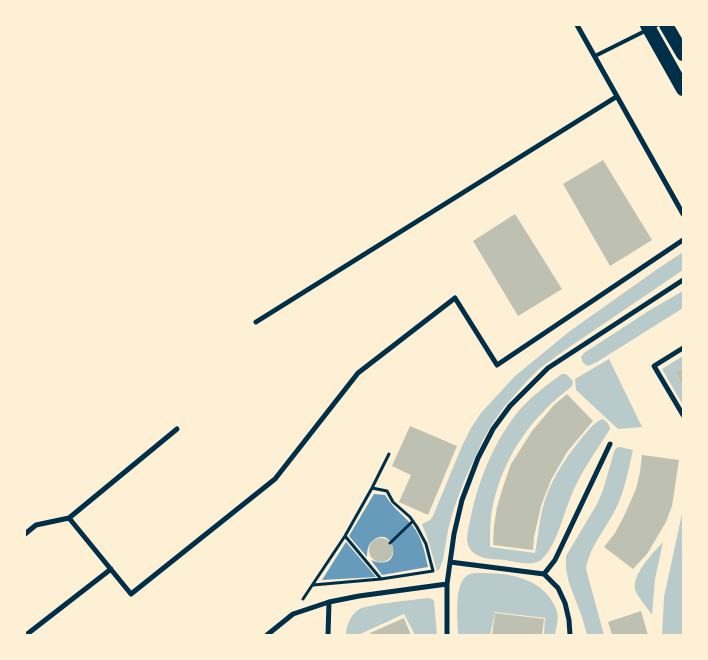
<!DOCTYPE html>
<html>
<head>
<meta charset="utf-8">
<style>
  body { margin:0 }
  #map { position:relative; width:708px; height:660px; overflow:hidden; background:#fdf0d5; font-family:"Asap Condensed",sans-serif }
  canvas { display:block }
  .frame { position:absolute; inset:0; border:26px solid #fdf0d5; pointer-events:none }
</style>
</head>
<body>
<div id="map">
<canvas width="708" height="660"></canvas>
<div class="frame"></div>
</div>
<script>
const ctx = document.querySelector('canvas').getContext('2d');
ctx.lineJoin = 'round';
function paint(path, color) { ctx.fillStyle = color; ctx.fill(path, 'evenodd'); }
function stroke(path, color, width, dash) { ctx.strokeStyle = color; ctx.lineWidth = width; ctx.lineCap = dash ? 'butt' : 'round'; ctx.setLineDash(dash || []); ctx.stroke(path); }
paint(new Path2D(`
  M683,252V270L565,350L539,369L528,380L504,407L492,424L484,438L464,481L453,511L448,530L443,560L439,570L437,571L428,540L422,524L430,520L433,516L462,446L471,428L481,413L515,376L570,331L656,270Z
  M683,291V308L597,362L588,366L583,363L581,357L584,353L650,310Z
  M683,356V368L675,372L683,386V405L662,369Z
  M609,359L642,427L618,429L576,390L575,379Z
  M562,374H566L573,381L572,386C563,394 554,400 546,409C517,437 497,476 491,516C490,526 490,537 490,547L535,553C538,538 539,522 543,507C549,483 564,460 580,440C587,432 592,424 602,419C607,422 609,423 610,429C598,448 585,466 575,487C565,507 558,544 542,559C534,567 516,562 505,560C494,559 478,560 470,549C464,540 469,527 471,516C479,478 497,434 524,405C536,393 549,383 562,374Z
  M620,447L633,450C629,467 626,484 620,499C611,524 590,543 586,569L604,635H587L582,617L569,583L566,569V556L597,504L603,490L614,452L616,448Z
  M683,509V635H662L664,597Z
  M663,542L655,579L652,615C647,607 640,600 636,592C629,577 653,553 663,542Z
  M479,573C505,573 534,576 550,598C553,602 556,607 557,612C559,619 556,628 555,635H544L545,618L495,612L490,635H458C458,620 453,583 468,575C471,573 476,573 479,573Z
  M428,598L432,599L434,601L437,635H415L404,614L358,635H346C346,626 350,616 358,610C365,604 415,600 428,598Z`), '#b9caca');
paint(new Path2D(`
  M374,494L385,495C392,507 403,515 412,525C422,537 425,553 428,567L382,575L371,560C405,574 395,526 375,539C368,543 367,550 367,557L349,536Z
  M346,542L376,577L322,580Z`), '#669bbc');
paint(new Path2D(`
  M603,160L652,240L610,266L563,184Z
  M515,214L562,289L518,316L473,241Z
  M683,368V386L675,372Z
  M567,394L593,421L567,452L551,480L541,506L534,537L533,550L493,545L494,526L497,507L503,487L511,464L532,431L554,405Z
  M410,426L457,446L428,515L399,502L411,475L392,466Z
  M642,455L679,460L672,506L666,522L647,554L633,569L604,547L615,533L624,516L636,489L640,472Z
  M369 550a12 12 0 1 1 24 0a12 12 0 1 1-24 0Z
  M641,611L648,635H612L608,622Z
  M495,613L544,619L542,635H492Z
  M404,618L411,635H371L370,633Z`), '#bec0b2');
stroke(new Path2D(`
  M345,536L381,579
  M390,543L413,521
  M313,585L381,579L433,571L426,544L417,527L410,517L393,502L387,491L372,488
  M303,599L345,536L372,488L389,454`), '#003049', 3);
stroke(new Path2D(`
  M595,56L657,25`), '#003049', 4);
stroke(new Path2D(`
  M577,25L683,214
  M256,322L616,97
  M683,348L654,366L683,415
  M69,518L177,429
  M25,534L36,525L69,518L131,594L275,479L358,373L455,298L497,365L683,240
  M450,562L544,574L558,588L565,603L569,620L570,635
  M544,574L555,560L610,444
  M26,635L111,569
  M267,635L293,614L329,602L359,596L447,584
  M328,635L329,602
  M447,635V584L454,534L462,500L478,458L493,429L510,406L548,368L683,280`), '#003049', 5);
stroke(new Path2D(`
  M647,25L683,89
  M666,25L683,54`), '#003049', 14);
</script>
</body>
</html>
